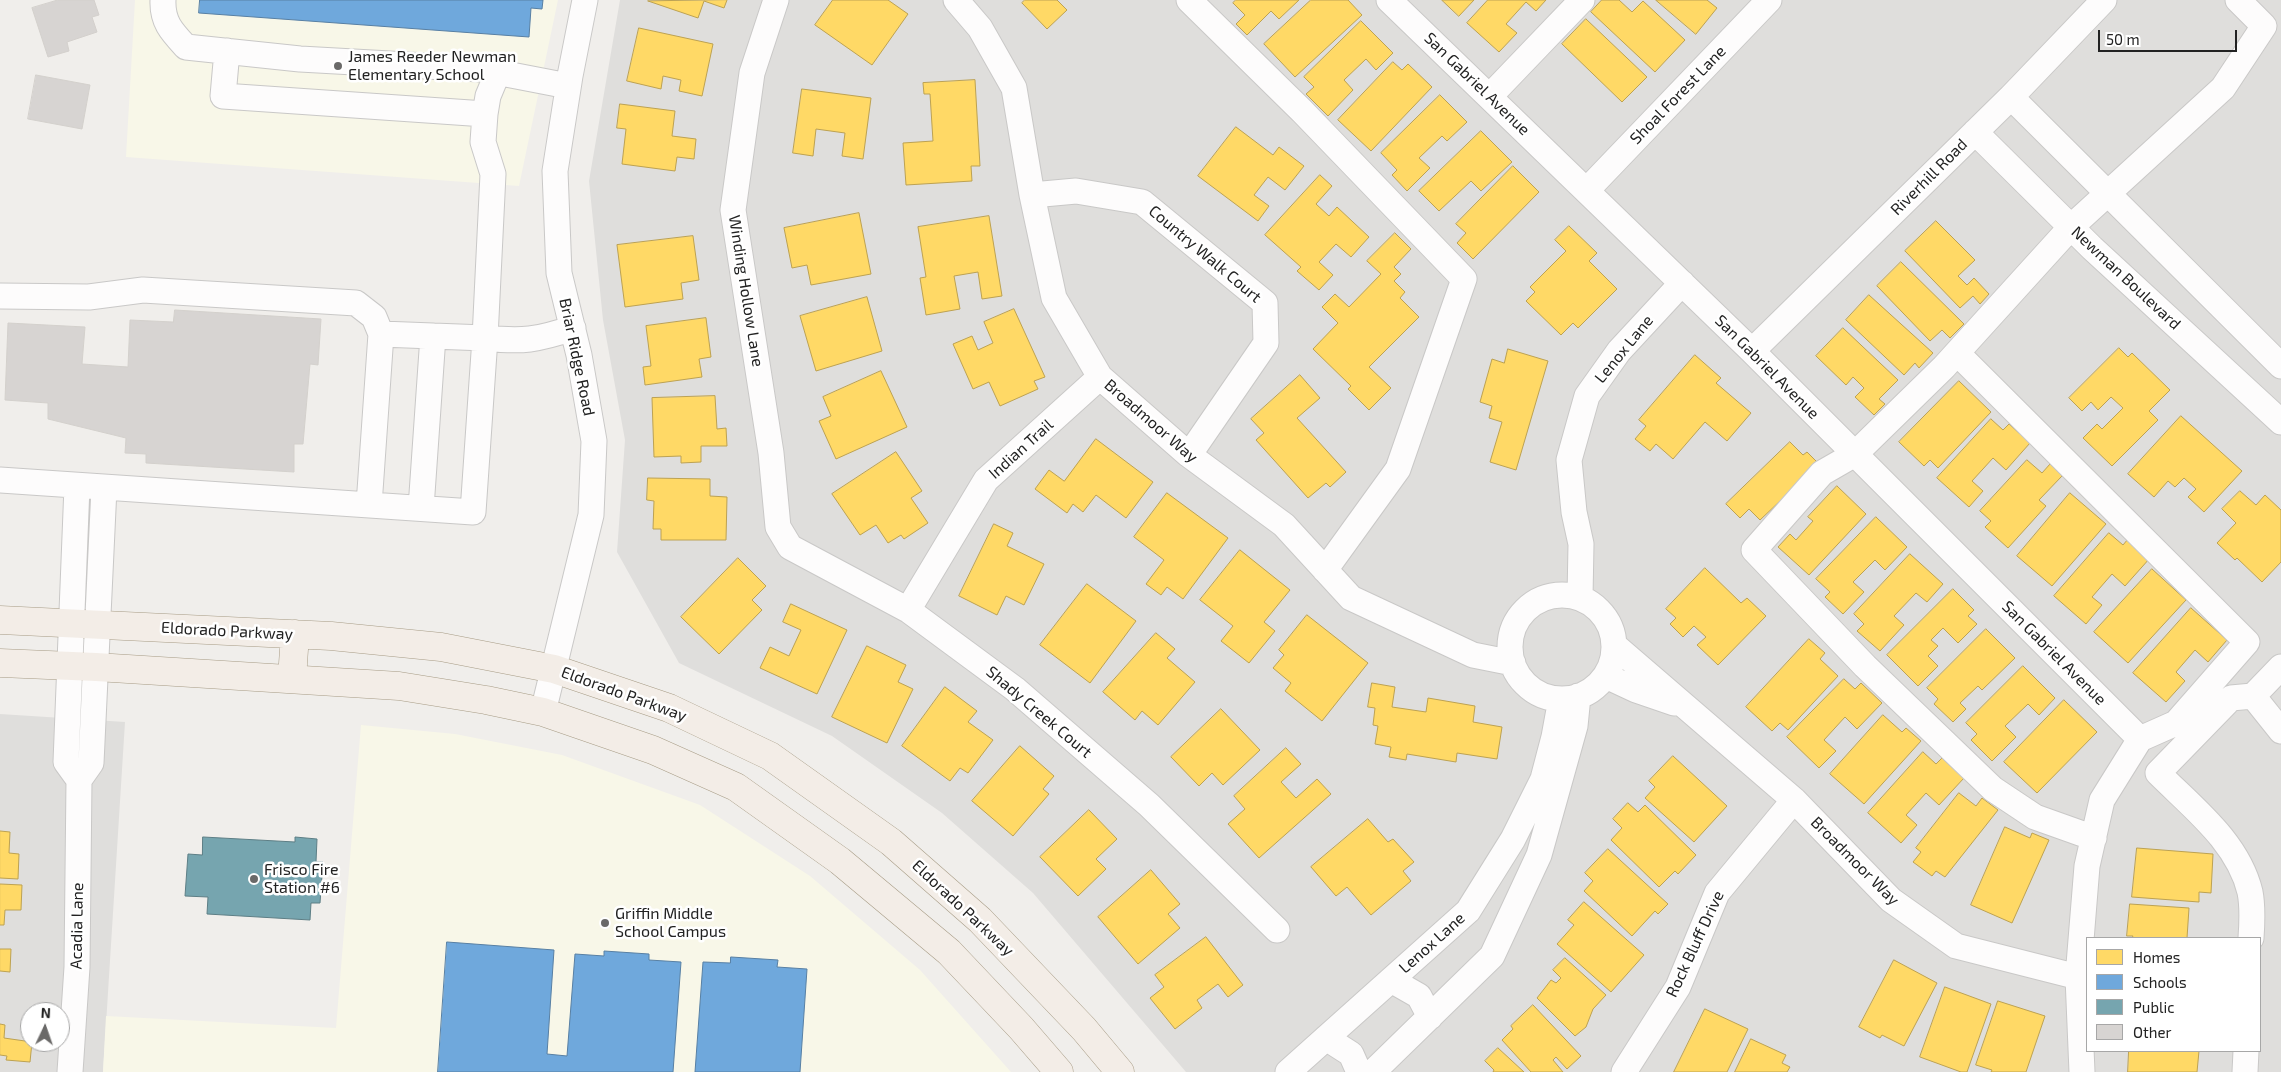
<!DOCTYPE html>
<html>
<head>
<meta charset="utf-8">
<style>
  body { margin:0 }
  #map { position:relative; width:2281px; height:1072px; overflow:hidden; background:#f0eeeb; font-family:"Exo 2",sans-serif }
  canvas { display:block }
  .legend { position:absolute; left:2086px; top:937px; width:175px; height:115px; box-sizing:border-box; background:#fff; border:1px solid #a7a7a7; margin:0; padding:6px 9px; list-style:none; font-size:15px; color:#222 }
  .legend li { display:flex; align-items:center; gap:10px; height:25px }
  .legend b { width:25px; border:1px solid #a7a7a7 }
  .north { position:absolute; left:20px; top:1002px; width:50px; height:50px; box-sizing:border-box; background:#fff; border:1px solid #a7a7a7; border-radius:50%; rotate:3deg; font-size:14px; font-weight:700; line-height:20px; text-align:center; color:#222 }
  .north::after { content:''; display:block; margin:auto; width:18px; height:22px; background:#6a6968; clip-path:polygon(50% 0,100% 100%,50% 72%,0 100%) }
  .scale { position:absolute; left:2098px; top:30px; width:139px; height:22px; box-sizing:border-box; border:2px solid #222; border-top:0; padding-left:6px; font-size:15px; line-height:18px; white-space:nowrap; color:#222; -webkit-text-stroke:4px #fff; paint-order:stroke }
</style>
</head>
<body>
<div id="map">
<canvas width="2281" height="1072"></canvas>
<ul class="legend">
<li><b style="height:14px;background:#ffd966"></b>Homes</li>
<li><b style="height:14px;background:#6fa8dc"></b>Schools</li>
<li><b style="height:14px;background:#76a5af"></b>Public</li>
<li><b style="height:14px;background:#d7d4d2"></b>Other</li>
</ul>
<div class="north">N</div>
<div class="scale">50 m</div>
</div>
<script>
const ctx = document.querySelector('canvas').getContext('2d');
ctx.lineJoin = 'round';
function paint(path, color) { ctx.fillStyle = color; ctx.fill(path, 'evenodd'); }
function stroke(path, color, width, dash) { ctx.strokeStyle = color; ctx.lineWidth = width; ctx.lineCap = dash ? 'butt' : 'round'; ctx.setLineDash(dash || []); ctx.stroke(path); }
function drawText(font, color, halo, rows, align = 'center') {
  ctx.font = font + ' "Exo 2",sans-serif'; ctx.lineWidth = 5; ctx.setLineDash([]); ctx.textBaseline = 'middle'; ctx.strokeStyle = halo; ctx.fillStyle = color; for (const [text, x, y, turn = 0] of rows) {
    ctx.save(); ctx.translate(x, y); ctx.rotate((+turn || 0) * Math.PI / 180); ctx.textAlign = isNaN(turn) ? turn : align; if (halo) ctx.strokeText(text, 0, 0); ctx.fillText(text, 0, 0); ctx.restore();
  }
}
paint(new Path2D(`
  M620,0H2281V1072H1186L1033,893L942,813L832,736L679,663L617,552L625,440L603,320L589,181ZM2087,938H2260V1051H2087Z
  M0,714L125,722L103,1072H0ZM30,1012H60V1042H30Z`), '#dfdedc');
paint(new Path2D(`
  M135,0H558L519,186L126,157Z
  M361,725L455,734L562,755L700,805L810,876L920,970L1011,1072H103L106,1016L336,1028Z`), '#f8f7e8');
const homes = new Path2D(`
  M727,0L724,8L704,1L698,18L648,1Z
  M833,0H888L908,14L872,65L815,25Z
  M1025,0H1057L1067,10L1047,29L1022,3Z
  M1236,0H1299L1279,19L1271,11L1247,35L1236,24L1245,15L1233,3Z
  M1311,0H1348L1362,15L1295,77L1264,44Z
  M1442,0H1474L1459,16Z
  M1488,0H1546L1536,11L1526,2L1506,24L1517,33L1499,52L1467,23Z
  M1602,0H1619L1632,12L1643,1L1685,40L1655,72L1591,12Z
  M1656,0H1707L1717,8L1696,34Z
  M1586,19L1647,77L1622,102L1562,44Z
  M1361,21L1393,53L1376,70L1366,59L1344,80L1353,90L1328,116L1306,94L1314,87L1304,77Z
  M639,28L713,44L702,96L679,91L681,80L663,76L661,89L627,81Z
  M1393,62L1402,70L1408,64L1432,87L1371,151L1338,120Z
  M975,80L980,166H971L972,181L906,185L903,143L933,141L930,94H924L923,83Z
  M802,89L871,98L863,159L842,156L845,133L816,129L813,156L793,153Z
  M1440,95L1467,122L1447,141L1442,136L1419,158L1430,168L1407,191L1392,175L1397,170L1381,153Z
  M620,104L675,111L672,136L696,139L694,159L677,157L675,171L622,164L626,129L617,128Z
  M1236,127L1273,155L1279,147L1304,166L1285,190L1268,177L1254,195L1269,206L1258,221L1198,176Z
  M1481,131L1512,162L1481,191L1471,181L1439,211L1419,191Z
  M1513,166L1539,192L1473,259L1457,243L1466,233L1456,224Z
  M1320,175L1332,186L1316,204L1329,216L1337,207L1369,237L1351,257L1336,244L1319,262L1333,275L1319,290L1297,271L1301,267L1265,235Z
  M859,213L871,274L811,285L807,265L792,268L784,228Z
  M989,216L1002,296L982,299L978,272L954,276L960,309L926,315L920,278L926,277L918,227Z
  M1936,221L1975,260L1958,276L1967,285L1974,278L1989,294L1980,304L1973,296L1960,308L1905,251Z
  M1569,226L1597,253L1589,261L1617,289L1578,328L1573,323L1561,335L1526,301L1535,292L1530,287L1566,251L1555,240Z
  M1395,233L1411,249L1394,267L1401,274L1394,281L1405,292L1400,298L1419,317L1369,367L1391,388L1369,410L1348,389L1351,386L1313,349L1338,323L1322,307L1335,294L1349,307L1381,274L1367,261Z
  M693,236L699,280L681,283L683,299L625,307L617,245Z
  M1901,262L1964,324L1950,338L1942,330L1930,341L1877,286Z
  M1869,295L1933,353L1919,368L1915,363L1904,375L1846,320Z
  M867,297L882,351L816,371L800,316Z
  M1014,309L1045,377L1034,381L1038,389L1000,406L989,382L973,389L953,344L972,336L978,350L993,343L984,322Z
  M706,318L711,357L699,359L702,377L645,385L643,367L651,366L646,326Z
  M1843,328L1898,380L1879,399L1885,404L1874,415L1855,397L1864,388L1853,377L1846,385L1816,356Z
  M2119,348L2128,357L2132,353L2170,390L2149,411L2158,420L2112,466L2083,438L2097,424L2102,429L2123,408L2111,397L2098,410L2091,402L2082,411L2069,398Z
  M1508,349L1548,361L1516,470L1490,462L1502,422L1489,418L1492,406L1480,402L1492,359L1504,363Z
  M1695,355L1721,378L1716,383L1751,413L1727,441L1705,422L1673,459L1656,444L1650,451L1635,439L1646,426L1639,420Z
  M881,371L907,427L836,459L819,421L831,416L823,397Z
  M1300,375L1320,398L1297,418L1346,472L1330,487L1326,483L1308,498L1256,440L1264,433L1251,419Z
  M1959,381L1991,412L1938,468L1930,460L1924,466L1899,442Z
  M715,396L717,429L726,428L727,446H701V462L681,463V456L654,457L652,398Z
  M2181,416L2242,471L2204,512L2188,497L2196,489L2184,478L2175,487L2168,481L2154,497L2128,474Z
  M1991,419L2003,430L2009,424L2030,443L2006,470L1993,458L1972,481L1983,491L1969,507L1937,478Z
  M1096,439L1153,482L1126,518L1096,495L1083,512L1073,504L1067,513L1035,489L1049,470L1064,481Z
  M1790,442L1803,455L1807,452L1819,464L1760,520L1749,509L1740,518L1726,504Z
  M896,452L922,491L911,498L928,523L904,539L901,535L888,543L876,525L860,535L832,494Z
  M2027,460L2042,473L2050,464L2062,476L2039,500L2046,506L2008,548L1985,527L1991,521L1980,511Z
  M648,478L710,479V496L727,497L726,540H661V529H653L654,501L647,500Z
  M1837,486L1866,514L1809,575L1778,547L1790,534L1796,540L1813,521L1808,517Z
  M2240,491L2256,505L2265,495L2281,510V562L2262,582L2237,558L2235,560L2217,543L2236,523L2222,509Z
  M1167,493L1228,538L1183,599L1167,587L1161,595L1146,584L1164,560L1134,537Z
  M2070,493L2106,524L2052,586L2017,556Z
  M1876,517L1907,547L1885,570L1875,560L1853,582L1864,592L1843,614L1825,597L1830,592L1816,579Z
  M994,524L1013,533L1007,546L1044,564L1024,605L1006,596L997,615L959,596Z
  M2109,533L2123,545L2128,539L2150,558L2125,586L2112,574L2092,597L2102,605L2086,624L2054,596Z
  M1240,550L1290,590L1264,622L1275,631L1249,663L1221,641L1233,626L1200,600Z
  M1910,554L1943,584L1927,602L1916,593L1894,616L1904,625L1880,651L1857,631L1864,624L1854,614Z
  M738,558L766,586L752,600L762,610L719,654L681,617Z
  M1705,568L1741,603L1747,598L1766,616L1718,665L1697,645L1706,637L1694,626L1683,637L1670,624L1676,618L1666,609Z
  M2152,569L2186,600L2128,663L2094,632Z
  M1087,584L1136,621L1090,683L1040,645Z
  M1953,589L1974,610L1968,616L1977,624L1958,643L1943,628L1931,640L1938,646L1928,656L1938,666L1918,686L1887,655Z
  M791,604L847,630L817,694L760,668L770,647L789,656L801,630L783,622Z
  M2191,608L2227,640L2208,662L2195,650L2176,672L2185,681L2166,702L2133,673Z
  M1307,615L1368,663L1322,721L1285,691L1291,683L1273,668L1284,655L1279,650Z
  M1986,629L2015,658L1982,690L1978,686L1960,703L1966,709L1953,722L1934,704L1938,699L1927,688Z
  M1156,633L1175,649L1167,658L1195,682L1158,725L1142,711L1135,720L1103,692Z
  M1809,639L1825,653L1820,659L1838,676L1788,730L1780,723L1772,731L1746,707Z
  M867,646L906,665L898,682L913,689L887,743L832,717Z
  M2023,666L2055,698L2039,715L2028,704L2005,726L2016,737L1992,761L1971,740L1977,734L1966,723Z
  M1844,679L1855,689L1861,683L1882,703L1857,729L1845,717L1824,740L1836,751L1819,768L1787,737Z
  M1372,683L1395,687L1392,707L1426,712L1428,698L1475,706L1473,722L1502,727L1497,759L1457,753L1456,762L1407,754L1406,760L1389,757L1391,747L1375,744L1378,726L1373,725L1375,708L1368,707Z
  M945,687L977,711L968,722L993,740L968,773L960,768L950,781L902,746Z
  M2064,700L2097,732L2037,793L2004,762Z
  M1221,709L1260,750L1223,785L1212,773L1199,786L1171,757Z
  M1883,715L1902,732L1906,728L1921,741L1864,804L1830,774Z
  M1020,746L1054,776L1043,789L1049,794L1013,836L972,801Z
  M1286,748L1301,764L1281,782L1296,798L1317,779L1331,794L1259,858L1228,824L1245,809L1234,796Z
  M1923,752L1936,764L1942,758L1964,778L1939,805L1926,793L1906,815L1917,825L1901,843L1868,813Z
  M1673,756L1727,806L1694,842L1645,798L1655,787L1649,781Z
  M1959,793L1976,806L1982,798L1998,810L1945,877L1936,871L1932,876L1913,862L1921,852L1916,848Z
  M1628,803L1638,812L1645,805L1696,855L1678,874L1675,871L1659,887L1611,840L1622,828L1613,819Z
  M1089,810L1117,839L1096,859L1106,869L1078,896L1040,857Z
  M1368,819L1388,842L1393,839L1414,862L1403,871L1411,881L1371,915L1347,887L1336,896L1311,867Z
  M2005,827L2030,838L2032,833L2049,840L2012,923L1971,905Z
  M0,831L10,832L9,853L19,854L18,879L0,878Z
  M2137,848L2213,854L2211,893L2199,892V902L2132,897Z
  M1608,849L1668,904L1658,914L1655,911L1632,936L1584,891L1593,881L1585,873Z
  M1151,870L1180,904L1168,914L1180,928L1138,964L1098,917Z
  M0,884L22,885L21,910H5L4,925H0Z
  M1584,902L1644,955L1611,992L1557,944L1574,925L1568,920Z
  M2130,904L2189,908L2187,938H2132L2133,936H2127Z
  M1206,937L1243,985L1228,997L1218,984L1197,1000L1202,1008L1175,1029L1150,998L1164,987L1155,975Z
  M0,949H11L10,972L0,971Z
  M1565,958L1606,995L1593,1009L1586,1027L1575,1036L1537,998L1551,980L1556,983L1561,978L1553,970Z
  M1894,960L1937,983L1904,1046L1882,1035L1880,1038L1859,1027Z
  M1945,987L1991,1004L1967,1072H1961L1920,1057Z
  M1998,1001L2045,1016L2026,1072H1991L1992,1070L1976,1065Z
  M1533,1005L1581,1056L1567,1069L1556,1057L1553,1060L1563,1072H1531L1502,1040L1513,1029L1511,1026Z
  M1705,1009L1748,1029L1727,1072H1674Z
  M0,1024L5,1025L4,1038L32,1042L30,1062L6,1060L7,1056L0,1055Z
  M1751,1039L1786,1055L1782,1063L1790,1067L1787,1072H1735Z
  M1498,1048L1524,1072H1493L1494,1070L1485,1061Z
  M2129,1051H2199L2197,1072H2128Z`);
paint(homes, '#ffd966');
stroke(homes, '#bda252', 1);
const schools = new Path2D(`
  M200,0H543L542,9L531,8L529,37L199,13Z
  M447,942L554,950L547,1054L567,1056L575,954L604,956V951L649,954V960L681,962L673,1072H438Z
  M731,957L778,960L777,967L807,969L800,1072H695L703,962L730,963Z`);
paint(schools, '#6fa8dc');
stroke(schools, '#5880a4', 1);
const public = new Path2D(`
  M203,837L295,842V837L317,839L316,862H323L320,903H311L310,920L207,914L208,897L185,896L188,854L202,855Z`);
paint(public, '#76a5af');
stroke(public, '#5d7e85', 1);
const building = new Path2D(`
  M58,0H94L99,15L92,17L97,32L67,42L69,51L48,57L32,8Z
  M36,75L90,85L82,129L28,119Z
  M175,310L321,319L318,365L310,364L303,444H294V472L146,463V454L125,453L126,438L48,419V403L5,400L8,323L85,327L82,364L128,367L130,320L173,322Z`);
paint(building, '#d7d4d2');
stroke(building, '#d3d0cc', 1);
const minor = new Path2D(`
  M163,0C162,22 172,32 186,47L300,59L480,69L568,86
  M776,0L752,73L733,210L771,453L778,527L790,547L908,610L1015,689L1149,805L1277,930
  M956,0L980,28L1014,88L1032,195L1054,298L1100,377L1189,455L1284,525L1351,598L1473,655L1513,663
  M1189,0L1302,111L1464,279L1398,469L1325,570
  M1389,0L1752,351L2140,739
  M227,51L223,96L485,114L488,96L498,72
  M1490,96L1582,0
  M2011,97L2281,366
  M1975,132L2092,248L2281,422
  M1587,190L1769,0
  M1032,195L1076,191L1142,202L1265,303L1266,343L1189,455
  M0,296L89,297L143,290L356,303L374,317L381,334L485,338L493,174L483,142L485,114
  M1752,351L2011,97L2104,0
  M1957,353L2247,642L2176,723L2140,739
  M0,480L473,512L485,338C523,342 537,340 573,328
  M77,486L66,762L79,780
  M369,505L381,334
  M421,508L433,336
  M1510 647a52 52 0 1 1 104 0a52 52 0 1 1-104 0Z
  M1580,598L1581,544L1574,512L1569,460L1587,396L1619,351L1682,283
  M908,610L986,480L1100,377
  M1614,645L1794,800L1891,900L1956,946L2078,977
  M1606,676L1636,690L1674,703
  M2253,696L2281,731
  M2253,696L2281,667
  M543,712L591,515L594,441L579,355L559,273L555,171L570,76L585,0
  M2094,838L2035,817L1993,789L1865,666L1754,550L1822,473L1855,454L1944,367L2071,227L2223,88L2264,26L2238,0
  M2251,938C2252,924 2253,907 2250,892C2238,842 2193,808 2158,773L2231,698L2253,696
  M1391,980L1419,996L1430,1017
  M1326,1038L1351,1054L1359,1072
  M70,1072L77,967L79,780L91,763L104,488
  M1288,1072L1468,911L1513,839L1543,779L1554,737L1561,699
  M1373,1072L1492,956L1539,855L1575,726L1578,696
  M1624,1072L1678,987L1717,893L1794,800
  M2082,1072L2078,977L2087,866L2102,800L2140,739
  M2245,1072L2246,1051`);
const major = new Path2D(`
  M0,620L331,636L441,647L554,669L669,708L770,756L891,842L980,920L1084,1029L1120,1072
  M0,663L96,667L399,686L486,700L543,712L653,750L736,787L840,861L949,952L1021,1028L1059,1072
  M292,679L295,634`);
stroke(minor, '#c9c8c7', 27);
stroke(major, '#a79c86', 29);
stroke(minor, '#fdfcfc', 25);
stroke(major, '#f3ede7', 28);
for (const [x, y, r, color] of [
  [338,66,5,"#6a6968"],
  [254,879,5,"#6a6968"],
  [605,923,5,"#6a6968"]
]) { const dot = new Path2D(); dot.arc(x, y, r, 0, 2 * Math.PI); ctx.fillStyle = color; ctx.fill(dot); stroke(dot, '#fff', 2); }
drawText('16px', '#222', '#fff', [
  ["James Reeder Newman",348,57],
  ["Elementary School",348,75],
  ["Frisco Fire",264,870],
  ["Station #6",264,888],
  ["Griffin Middle",615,914],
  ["School Campus",615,932]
], 'left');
drawText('16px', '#222', '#fff', [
  ["San Gabriel Avenue",1477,84,44],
  ["Shoal Forest Lane",1678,95,-46],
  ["Riverhill Road",1929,177,-45],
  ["Country Walk Court",1205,254,40],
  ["Newman Boulevard",2126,278,43],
  ["Winding Hollow Lane",746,291,81],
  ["Lenox Lane",1624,349,-51],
  ["Briar Ridge Road",577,357,78],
  ["San Gabriel Avenue",1767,367,45],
  ["Broadmoor Way",1151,421,41],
  ["Indian Trail",1021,449,-42],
  ["Eldorado Parkway",227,631,3],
  ["San Gabriel Avenue",2054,653,45],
  ["Eldorado Parkway",624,694,20],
  ["Shady Creek Court",1039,712,40],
  ["Broadmoor Way",1855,861,45],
  ["Eldorado Parkway",963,908,43],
  ["Acadia Lane",77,926,-89],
  ["Lenox Lane",1432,943,-42],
  ["Rock Bluff Drive",1695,944,-65]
]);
</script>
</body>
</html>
